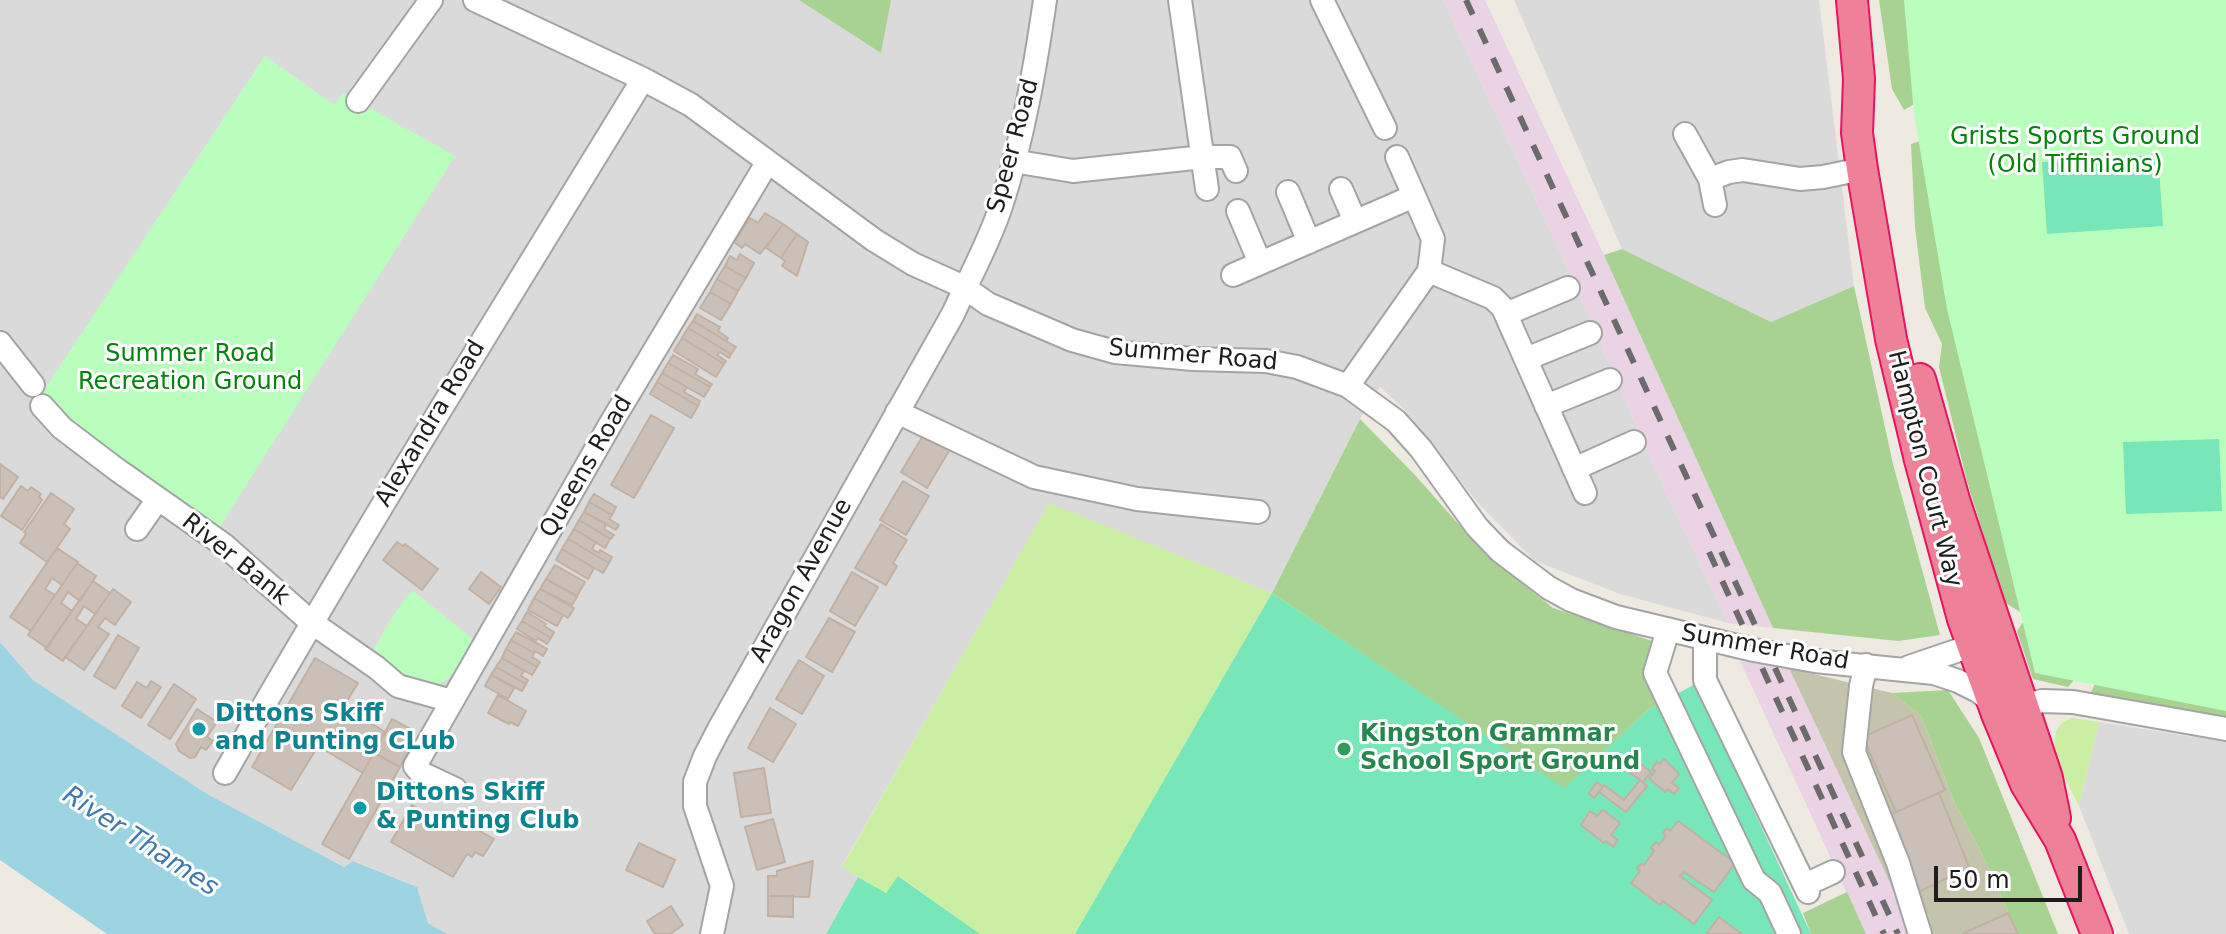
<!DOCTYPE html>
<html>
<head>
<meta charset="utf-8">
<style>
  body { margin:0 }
  #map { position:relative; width:2226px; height:934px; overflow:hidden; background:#efeae1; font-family:"DejaVu Sans",sans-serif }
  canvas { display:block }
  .scale { position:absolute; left:1934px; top:866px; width:148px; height:36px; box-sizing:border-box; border:4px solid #1d1d1d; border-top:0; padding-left:10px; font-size:24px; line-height:28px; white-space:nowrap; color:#1d1d1d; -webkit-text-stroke:6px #fff; paint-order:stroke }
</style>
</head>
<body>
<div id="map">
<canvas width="2226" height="934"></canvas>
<div class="scale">50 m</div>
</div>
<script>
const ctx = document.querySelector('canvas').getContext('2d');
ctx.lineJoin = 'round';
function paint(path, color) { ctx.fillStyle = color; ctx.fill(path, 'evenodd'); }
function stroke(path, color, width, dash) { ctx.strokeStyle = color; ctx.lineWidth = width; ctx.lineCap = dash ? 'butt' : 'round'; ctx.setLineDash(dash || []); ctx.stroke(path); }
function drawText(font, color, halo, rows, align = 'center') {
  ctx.font = font + ' "DejaVu Sans",sans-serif'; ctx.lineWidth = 6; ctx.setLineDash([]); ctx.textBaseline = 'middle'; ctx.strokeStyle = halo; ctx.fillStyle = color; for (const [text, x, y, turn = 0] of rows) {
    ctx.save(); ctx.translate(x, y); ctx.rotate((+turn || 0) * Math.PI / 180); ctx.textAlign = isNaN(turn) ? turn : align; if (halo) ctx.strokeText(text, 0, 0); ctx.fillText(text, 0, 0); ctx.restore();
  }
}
paint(new Path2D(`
  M0,0H1443L1566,265L1658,475L1728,623L1620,594L1535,561L1478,503L1405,410L1380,387L1360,419L1272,593L1049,504L842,866L858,877L826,934H446L428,923L417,887L354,861L344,867L207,795L33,680L0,642ZM265,56L334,106L344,93L90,436L43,393Z
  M1514,0H1819L1854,286L1771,322L1622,249Z
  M2099,722L2226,742V934H2129L2079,806Z`), '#dbdada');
paint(new Path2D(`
  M1443,0H1485L1604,255L1773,628L1728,623L1658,475L1566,265Z
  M1740,661L1789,668L1914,934H1866Z`), '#e9d3e5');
paint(new Path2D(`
  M1789,668L1892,693L1921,716L1954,802L1982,854L2018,934H1914Z`), '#c4c4ac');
paint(new Path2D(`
  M1049,503L1272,593L1075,934H980L899,876L886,893L842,867Z
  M2072,718L2099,722L2079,806C2069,783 2034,730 2072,718Z`), '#caefa2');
paint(new Path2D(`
  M799,0H891L881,53Z
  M1879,0H1918L1935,92L1904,110L1892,89Z
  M1925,139L2086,667L2068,687L2033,679L2017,631L2027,616L2004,602L1967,481L1939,367L1942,344L1925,308L1915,227L1911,144Z
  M1622,249L1771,322L1854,286L1893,464L1940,635L1898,641L1773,628L1604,255Z
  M1360,419L1415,475L1485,554L1553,608L1655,642L1664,702L1648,710L1564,789L1272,593Z
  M2097,679L2226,693V722L2089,697Z
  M1948,690L1979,738L2058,934H2018L1982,854L1954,802L1921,716L1892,693Z
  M1847,892L1866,934H1811L1803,913Z`), '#a7d292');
paint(new Path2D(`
  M1904,0H2226V711L2035,673L1947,309L1914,114Z
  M265,56L334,105L343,93L455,156L219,528L90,436L42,393Z
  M412,590L473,639C467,649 458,670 450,677C423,700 393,666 374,649L394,614Z`), '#b9febd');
paint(new Path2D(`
  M2158,155L2163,226L2047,234L2042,162Z
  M2219,439L2222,511L2126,514L2123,442Z
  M1272,593L1564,788L1648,710L1695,684L1811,934H1075Z
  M898,876L980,934H826L858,877L886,893Z`), '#77e6b9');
paint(new Path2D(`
  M0,642L33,680L207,794L344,867L353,861L417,887L428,923L447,934H107L0,860Z`), '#9dd4e1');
const building = new Path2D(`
  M765,213L783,224L760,254L745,244L742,248L734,242L750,218L758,223Z
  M783,224L797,234L781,258L766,248Z
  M797,234L808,242L797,276L782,266L785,261L781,258Z
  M740,254L754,263L746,278L725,266L730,256L737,260Z
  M725,266L746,278L738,291L717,279Z
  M717,279L738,291L731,304L710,292Z
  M710,292L731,304L721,320L700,308Z
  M697,314L720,327L718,331L728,338L726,341L693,321Z
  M693,321L736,347L731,354L688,328Z
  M688,328L731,354L729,358L720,352L717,355L726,361L724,364L682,338Z
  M682,338L724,364L716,377L674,351Z
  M673,355L698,369L695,374L712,384L710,387L668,363Z
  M668,363L710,387L704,397L662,373Z
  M662,373L687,387L684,392L700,401L698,406L657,382Z
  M657,382L698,406L691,418L650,394Z
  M651,415L674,428L634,498L611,485Z
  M924,434L950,449L927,488L901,472Z
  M0,464L18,477L3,499L0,497Z
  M903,481L929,496L906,535L880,520Z
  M21,486L28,491L31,487L41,494L39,497L42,500L22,530L1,516Z
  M51,493L74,509L64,524L70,529L47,562L20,543L26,534L24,532Z
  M594,494L616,507L612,515L589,502Z
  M589,502L612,515L609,519L619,525L616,530L584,512Z
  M584,512L606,524L604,529L614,535L611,539L579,520Z
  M579,520L610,539L605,548L574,529Z
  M881,524L907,540L893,563L897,566L886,585L855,568Z
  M574,529L596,542L592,549L599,553L600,550L612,557L609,563L568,539Z
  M568,539L609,563L603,573L562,549Z
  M397,542L403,546L405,544L438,569L422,590L383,560Z
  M57,548L78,562L62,585L52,578L45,589L55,595L31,631L10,617Z
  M562,549L594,568L588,579L556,560Z
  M77,563L96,576L80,601L68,592L61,603L72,611L47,648L28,635Z
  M555,565L585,582L577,596L546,579Z
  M481,572L501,587L489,604L469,589Z
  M852,572L878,587L855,626L830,611Z
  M546,579L577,597L572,605L540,589Z
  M93,581L110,593L95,614L84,606L76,619L87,626L63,661L45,649Z
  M113,589L131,602L115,625L105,618L98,627L109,634L84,670L65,657Z
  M540,589L574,608L568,618L534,598Z
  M534,598L563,615L557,626L528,610Z
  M527,612L546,624L544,626L554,632L551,638L522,621Z
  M829,618L855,632L832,672L806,657Z
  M522,621L551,638L547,644L538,638L536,641L517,629Z
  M516,632L547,649L543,656L535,651L534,653L511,640Z
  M118,635L139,648L115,689L94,676Z
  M511,640L534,653L532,657L540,662L537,667L506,649Z
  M506,649L537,667L532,675L502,658Z
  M315,658L358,683L344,706L385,732L363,773L318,746L291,790L252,767Z
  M502,658L524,671L521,676L528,680L526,684L496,667Z
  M799,660L824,676L802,714L776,699Z
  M496,667L526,684L522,691L491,675Z
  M491,675L514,688L508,699L485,686Z
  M151,681L161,687L141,718L122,706L137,682L147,688Z
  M174,684L196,699L170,739L148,725Z
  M498,695L526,711L518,726L510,722L509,724L488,713Z
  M770,708L796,724L773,762L748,748Z
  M197,709L217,722L207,737L213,741L206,750L201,747L195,757L190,758L179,751L176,744Z
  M1912,715L1945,790L1896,812L1863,737Z
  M392,719L414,731L407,744L411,746L400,767L374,753Z
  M374,753L400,767L349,859L322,844Z
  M1628,753L1651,772L1643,782L1619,765Z
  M1664,759L1679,774L1672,783L1679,788L1674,794L1668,789L1665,792L1649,778L1655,771L1652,769L1657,762L1660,764Z
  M764,768L771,813L741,817L734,773Z
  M1640,780L1647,786L1626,812L1599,792L1604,785L1624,800Z
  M1597,782L1603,787L1594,798L1589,793Z
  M1939,793L1969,867L1919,892L1887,816Z
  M412,805L453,828L458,819L494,839L483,856L475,852L472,857L467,854L453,877L391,842Z
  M1603,810L1620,823L1611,835L1618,840L1613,847L1606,841L1604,843L1581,825L1590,811L1597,816Z
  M773,819L785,862L757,870L745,827Z
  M1678,821L1735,863L1714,892L1684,872L1680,876L1712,900L1694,924L1663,901L1660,905L1631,883L1640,871L1637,868L1641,864L1644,865L1654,851L1651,848L1656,842L1659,845L1666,836L1663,833L1667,828L1670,831Z
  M639,843L675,860L663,887L626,870Z
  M813,861L809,897L768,896V876H777V871Z
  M768,896H793V917L768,916Z
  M671,906L683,925L670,934H655L647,921Z
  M2008,913L2018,934H1962Z
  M1719,917L1732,927L1742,934H1706Z`);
paint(building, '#cbc0b7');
stroke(building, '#c2b0a2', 2);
const minor = new Path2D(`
  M475,0L643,79L691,105L874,240L913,264L964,287L988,304L1072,340L1115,352L1193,359L1266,361L1297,367L1348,386L1396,421L1421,449L1477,527L1500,551L1549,588L1571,600L1616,617L1754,650L1815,661L1934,673L1958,681L1978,691L1994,704
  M1180,0L1207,189
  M1322,0L1385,128
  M358,101L431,0
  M1685,134L1710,179L1715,205
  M1397,157L1433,239L1429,271
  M1013,161L1073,171L1203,157H1230L1236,171
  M1710,179L1729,172L1743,170L1800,179L1823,177L1862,169
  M1341,189L1355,221
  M1288,192L1309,242
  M1238,211L1260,263
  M1233,275L1414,196
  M1506,314L1568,288
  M0,343L33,385
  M1526,359L1590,333
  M1348,386L1429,271L1493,298L1503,308L1585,493
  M42,406L62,428L116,469L224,545L311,622L377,668L398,686L452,701
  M1546,406L1610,380
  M897,412L1034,477L1137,499L1258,512
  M1574,469L1634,442
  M137,529L158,499
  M1668,630L1655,673L1754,880L1770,893L1789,934
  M1705,640V680L1808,892
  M1866,665L1861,686L1854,752L1898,863L1920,934
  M1909,667L1965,648L1968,644V636
  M2022,706L2042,701L2073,702L2226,729
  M225,773C359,538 502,310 643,79
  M455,789L421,773L415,766L611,423L767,163
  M1805,885L1833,872
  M712,934L722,886L695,806V782L705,756L719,729L953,314C969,278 989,243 1001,206C1023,139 1035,69 1045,0`);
const highway = new Path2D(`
  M1852,0L1859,79L1857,133L1862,169L1891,339L1920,460L1963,619L1997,714L2026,784L2060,840L2097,934
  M1920,379L1955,503L2047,778L2055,818`);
stroke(minor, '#a4a4a4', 26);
stroke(highway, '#e81462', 34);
stroke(minor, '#fff', 22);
stroke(highway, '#ee8198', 30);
stroke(new Path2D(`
  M1466,0L1898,934
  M1709,552L1884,934`), '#6b6b6b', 6, [16, 16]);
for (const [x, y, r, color] of [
  [199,729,8,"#0f9aa8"],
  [1344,749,8,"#2e9e5b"],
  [360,808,8,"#0f9aa8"]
]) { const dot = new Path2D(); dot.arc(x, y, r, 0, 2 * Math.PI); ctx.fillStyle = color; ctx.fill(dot); stroke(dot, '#fff', 3); }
drawText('24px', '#018409', '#fff', [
  ["Grists Sports Ground",2075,138],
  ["(Old Tiffinians)",2075,166],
  ["Summer Road",190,355],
  ["Recreation Ground",190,383]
]);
drawText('24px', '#1d1d1d', '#fff', [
  ["Speer Road",1014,146,-75],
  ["Summer Road",1193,356,5],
  ["Alexandra Road",431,424,-59],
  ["Queens Road",587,467,-60],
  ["Hampton Court Way",1924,469,76],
  ["River Bank",235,560,39],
  ["Aragon Avenue",802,581,-61],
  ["Summer Road",1765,648,10]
]);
drawText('bold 24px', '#0d838f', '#fff', [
  ["Dittons Skiff",215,715],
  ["and Punting CLub",215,743],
  ["Dittons Skiff",376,794],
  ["& Punting Club",376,822]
], 'left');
drawText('bold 24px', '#27864d', '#fff', [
  ["Kingston Grammar",1360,735],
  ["School Sport Ground",1360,763]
], 'left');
drawText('italic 26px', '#3f79ad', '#fff', [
  ["River Thames",140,842,33]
]);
</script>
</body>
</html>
